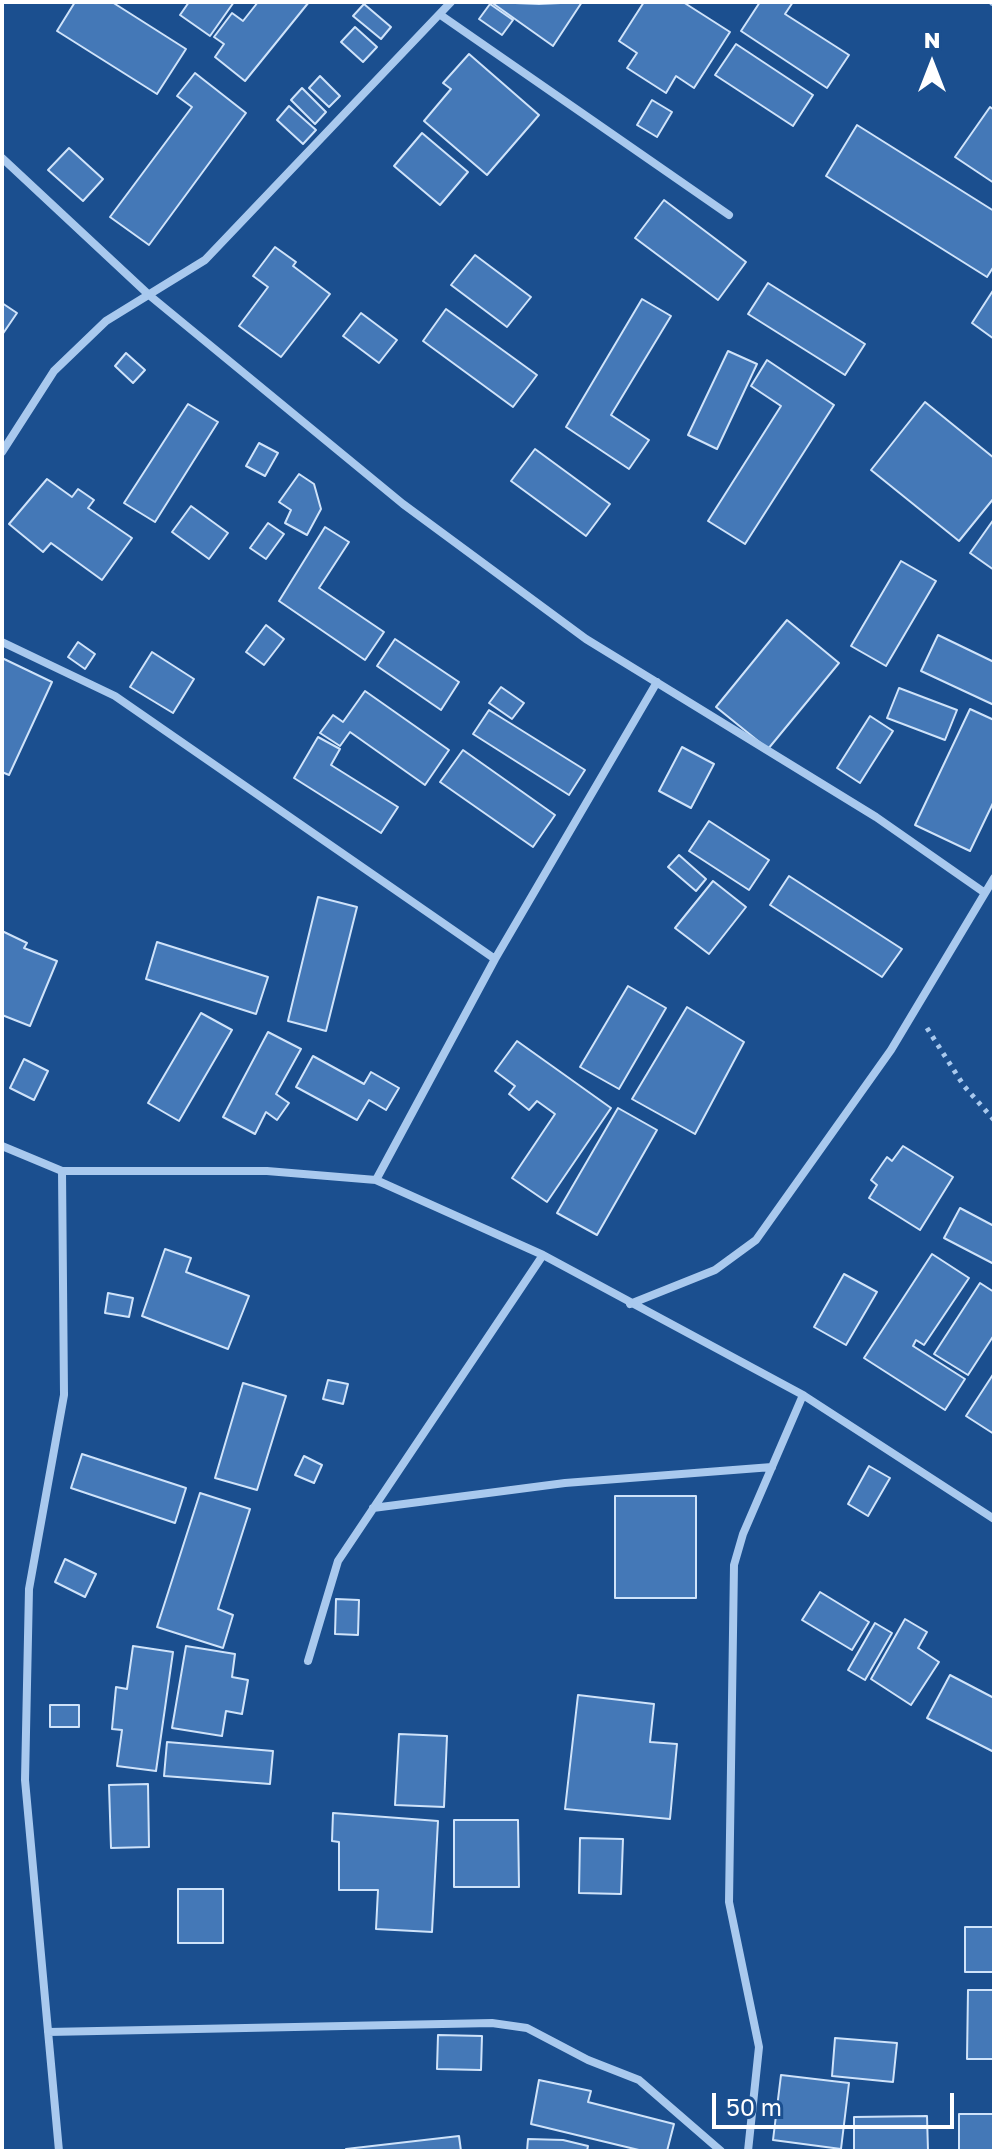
<!DOCTYPE html>
<html>
<head>
<meta charset="utf-8">
<style>
  body { margin:0 }
  #map { position:relative; width:996px; height:2153px; overflow:hidden; background:#1b4f8f; font-family:"Golos Text",sans-serif }
  canvas { display:block }
  .frame { position:absolute; inset:0; border:4px solid #fff; pointer-events:none }
  .north { position:absolute; left:892px; top:24px; width:80px; height:80px; -webkit-text-stroke:6px #1b4f8f; paint-order:stroke; rotate:0deg; font-size:22px; font-weight:700; line-height:32px; text-align:center; color:#fff }
  .north::after { content:''; display:block; margin:auto; width:28px; height:36px; background:#fff; clip-path:polygon(50% 0,100% 100%,50% 72%,0 100%) }
  .scale { position:absolute; left:712px; top:2093px; width:242px; height:36px; box-sizing:border-box; border:4px solid #fff; border-top:0; padding-left:10px; font-size:24px; line-height:28px; white-space:nowrap; color:#fff; -webkit-text-stroke:6px #1b4f8f; paint-order:stroke }
</style>
</head>
<body>
<div id="map">
<canvas width="996" height="2153"></canvas>
<div class="frame"></div>
<div class="north">N</div>
<div class="scale">50 m</div>
</div>
<script>
const ctx = document.querySelector('canvas').getContext('2d');
ctx.lineJoin = 'round';
function paint(path, color) { ctx.fillStyle = color; ctx.fill(path, 'evenodd'); }
function stroke(path, color, width, dash) { ctx.strokeStyle = color; ctx.lineWidth = width; ctx.lineCap = dash ? 'butt' : 'round'; ctx.setLineDash(dash || []); ctx.stroke(path); }
const building = new Path2D(`
  M75,2H112L186,49L157,94L57,31Z
  M189,2H234L210,36L180,15Z
  M258,2H309L245,81L215,57L224,44L214,37L232,13L243,21Z
  M491,2L539,4L582,2L553,46Z
  M644,2H683L730,32L694,88L676,76L666,93L627,68L637,53L619,41Z
  M760,2H793L785,14L849,55L827,88L741,31Z
  M364,4L391,27L381,39L353,16Z
  M490,4L513,20L502,35L479,19Z
  M355,27L377,47L363,62L341,42Z
  M736,44L813,95L793,126L715,75Z
  M469,54L539,115L487,175L424,121L451,89L443,83Z
  M195,73L246,113L149,245L110,217L192,107L177,96Z
  M320,76L340,96L329,107L309,88Z
  M302,88L326,112L315,124L291,100Z
  M652,100L672,112L657,137L637,125Z
  M289,106L316,130L303,144L277,120Z
  M990,107L994,110V183L955,157Z
  M857,125L994,211V266L987,277L826,176Z
  M422,133L468,172L440,205L394,166Z
  M69,148L103,179L83,201L48,170Z
  M664,200L746,262L718,300L635,238Z
  M275,247L296,262L293,266L330,294L281,357L239,326L268,287L253,276Z
  M475,255L531,297L507,327L451,285Z
  M768,283L865,344L845,375L748,314Z
  M994,289V339L972,323Z
  M642,299L671,316L611,415L649,440L629,469L566,427Z
  M2,303L17,313L2,335Z
  M446,309L537,375L513,407L423,341Z
  M361,313L397,340L379,363L343,336Z
  M728,351L757,364L717,449L688,435Z
  M126,353L145,370L133,383L115,366Z
  M767,360L834,405L745,544L708,521L781,406L751,386Z
  M925,402L994,458V498L959,541L871,470Z
  M188,404L218,422L155,522L124,503Z
  M259,443L278,453L265,476L246,466Z
  M535,449L610,504L586,536L511,481Z
  M299,474L314,484L321,509L307,535L285,523L291,510L279,502Z
  M47,479L72,497L78,489L94,500L88,508L132,538L102,580L51,543L43,552L9,524Z
  M191,506L228,533L209,559L172,532Z
  M994,519V570L970,553Z
  M268,523L284,534L266,559L250,548Z
  M325,527L349,542L319,588L384,632L365,660L279,601Z
  M901,561L936,581L886,666L851,646Z
  M787,620L839,663L768,749L716,707Z
  M266,625L284,639L264,665L246,652Z
  M938,635L994,662V705L921,671Z
  M395,639L459,682L441,710L377,666Z
  M78,642L95,654L85,669L68,657Z
  M152,652L194,679L173,713L130,687Z
  M2,658L52,682L9,775L2,772Z
  M501,687L524,703L512,719L489,703Z
  M899,688L957,710L945,740L887,718Z
  M365,691L449,750L425,785L350,732L340,746L320,733L333,715L343,722Z
  M970,709L994,720V801L970,851L915,825Z
  M489,710L585,770L569,795L473,734Z
  M870,716L893,731L860,783L837,768Z
  M318,737L340,749L331,765L398,807L381,833L294,778Z
  M682,747L714,764L691,808L659,791Z
  M463,750L555,815L533,847L440,782Z
  M709,821L769,860L749,890L689,851Z
  M679,855L706,879L696,891L668,867Z
  M789,876L902,949L882,977L770,905Z
  M713,881L746,907L709,954L675,928Z
  M318,897L357,907L326,1031L288,1021Z
  M2,931L27,943L24,948L57,961L30,1026L2,1015Z
  M157,942L268,977L256,1014L146,979Z
  M628,986L666,1008L619,1089L580,1067Z
  M687,1007L744,1042L695,1134L632,1099Z
  M201,1013L232,1030L179,1121L148,1103Z
  M268,1032L301,1049L276,1094L289,1103L277,1120L266,1112L255,1134L223,1117Z
  M517,1041L611,1108L547,1202L512,1178L555,1114L537,1101L529,1110L509,1094L515,1086L495,1071Z
  M313,1056L364,1084L371,1072L399,1088L386,1110L369,1100L357,1120L296,1087Z
  M24,1059L48,1071L34,1100L10,1088Z
  M618,1108L657,1130L597,1235L557,1213Z
  M903,1146L953,1177L920,1230L869,1198L877,1185L871,1180L887,1157L892,1161Z
  M960,1208L994,1226V1264L944,1238Z
  M165,1249L191,1258L186,1272L249,1296L228,1349L142,1316Z
  M932,1254L969,1278L924,1345L916,1340L913,1346L965,1379L945,1410L864,1358Z
  M844,1274L877,1292L846,1345L814,1327Z
  M980,1283L994,1292V1335L968,1375L934,1354Z
  M108,1293L133,1298L129,1317L105,1313Z
  M994,1373V1434L966,1416Z
  M328,1380L348,1384L343,1404L323,1399Z
  M243,1383L286,1396L257,1490L215,1478Z
  M82,1454L186,1488L175,1523L71,1488Z
  M304,1456L322,1465L314,1483L295,1475Z
  M869,1466L890,1478L868,1516L848,1504Z
  M200,1493L250,1509L218,1609L233,1615L223,1648L157,1627Z
  M615,1496H696V1598H615Z
  M65,1559L96,1574L85,1597L55,1582Z
  M820,1592L869,1622L852,1650L802,1620Z
  M336,1599L359,1600L358,1635L335,1634Z
  M905,1619L927,1632L918,1648L939,1662L911,1705L871,1679Z
  M875,1623L892,1633L865,1680L848,1670Z
  M133,1646L173,1652L156,1771L117,1766L122,1730L112,1729L116,1687L127,1689Z
  M186,1646L235,1654L232,1677L248,1680L242,1714L226,1711L222,1736L172,1728Z
  M950,1675L994,1698V1752L927,1718Z
  M578,1695L654,1704L650,1742L677,1744L670,1819L565,1809Z
  M50,1705H79V1727H50Z
  M399,1734L447,1736L444,1807L395,1805Z
  M167,1742L273,1751L270,1784L164,1776Z
  M148,1784L149,1847L111,1848L109,1785Z
  M333,1813L438,1821L432,1932L376,1929L378,1890H339V1842L332,1841Z
  M454,1820H518L519,1887H454Z
  M580,1838L623,1839L621,1894L579,1893Z
  M178,1889H223V1943H178Z
  M965,1927H994V1972H965Z
  M968,1990H994V2059H967Z
  M438,2035L482,2036L481,2070L437,2069Z
  M835,2038L897,2043L893,2082L832,2076Z
  M781,2075L849,2083L841,2149L773,2140Z
  M539,2080L591,2091L588,2102L674,2124L667,2151H643L531,2124Z
  M959,2114H994V2151H959Z
  M927,2116L928,2151H854V2117Z
  M459,2136L461,2151H346V2149Z
  M528,2139L563,2140L588,2146L587,2151H527Z`);
paint(building, '#4478b7');
stroke(building, '#cfe3fa', 2);
stroke(new Path2D(`
  M927,1028L964,1086L994,1120`), '#a9c9ee', 5, [4, 6]);
stroke(new Path2D(`
  M993,2H994
  M442,16L729,215
  M2,158L149,295L403,504L586,639L876,817L985,893
  M2,452L54,371L106,321L205,260L451,2
  M2,642L115,696L495,959
  M2,1146L62,1171H267L376,1180L543,1255L803,1395L994,1519
  M376,1180L495,959L657,682
  M630,1304L715,1270L756,1240L891,1050L994,878
  M373,1508L565,1483L772,1467
  M308,1661L338,1561L543,1255
  M48,2032L492,2023L527,2028L588,2060L639,2080L721,2151
  M59,2151L25,1780L29,1589L64,1395L62,1171
  M748,2151L759,2047L729,1902L734,1565L743,1534L803,1395`), '#a9c9ee', 8);
</script>
</body>
</html>
